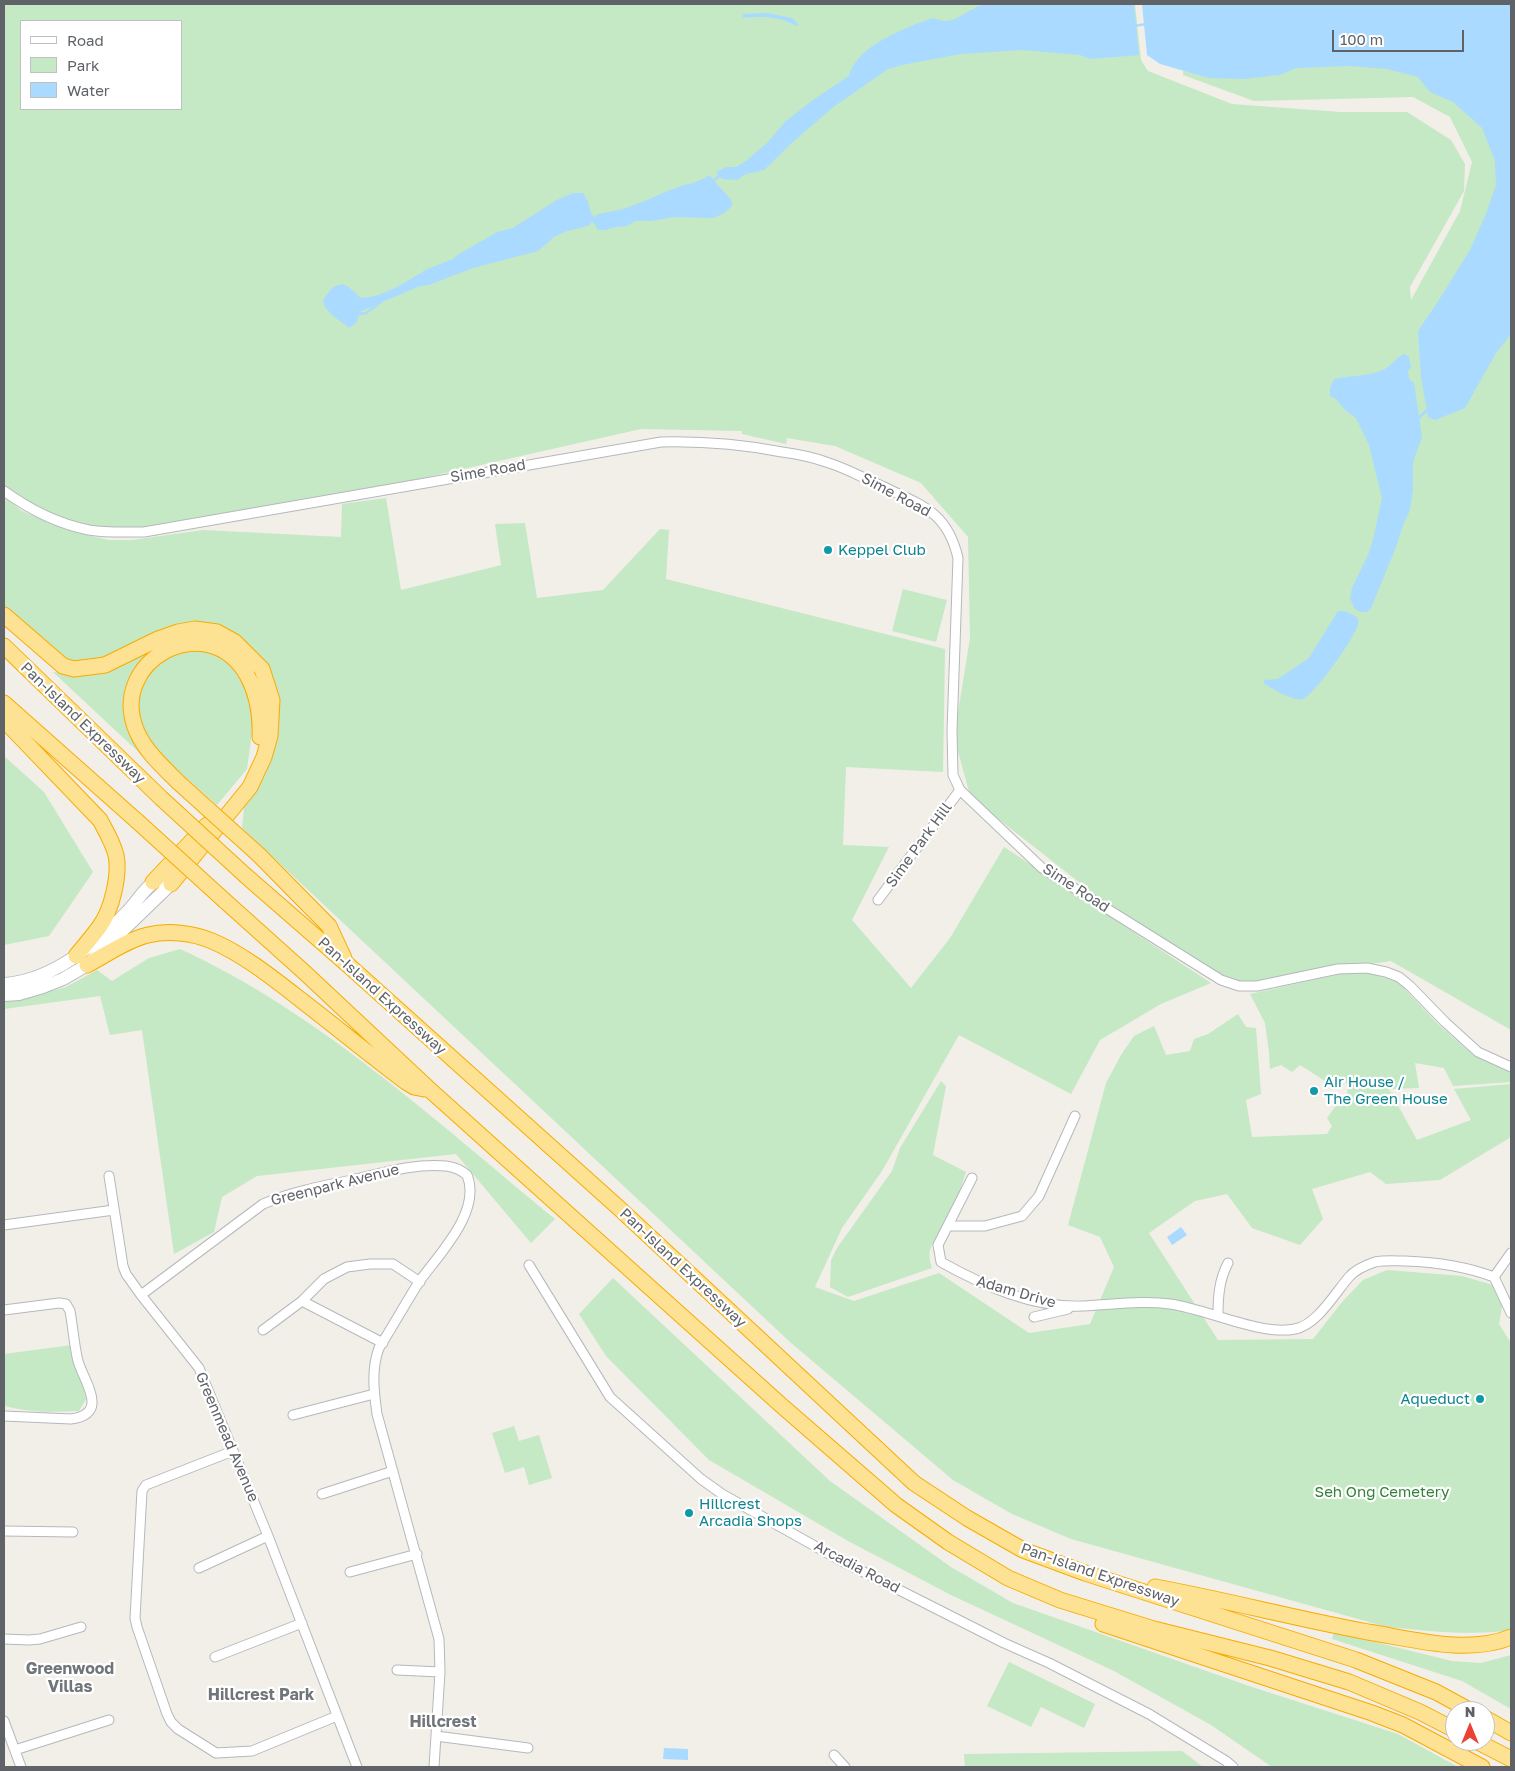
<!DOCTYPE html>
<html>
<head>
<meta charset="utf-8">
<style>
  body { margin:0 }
  #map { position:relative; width:1515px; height:1771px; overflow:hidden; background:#f1efe8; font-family:"Golos Text",sans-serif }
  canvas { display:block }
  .frame { position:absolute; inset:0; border:5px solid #5f6368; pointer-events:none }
  .legend { position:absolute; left:20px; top:20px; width:162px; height:90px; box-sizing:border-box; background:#fff; border:1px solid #bfc1c3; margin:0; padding:6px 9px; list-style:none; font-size:15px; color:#5f6368 }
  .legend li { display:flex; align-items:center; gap:10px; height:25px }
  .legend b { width:25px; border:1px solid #bfc1c3 }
  .north { position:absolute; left:1445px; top:1701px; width:50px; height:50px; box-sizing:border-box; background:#fff; border:1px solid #bfc1c3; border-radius:50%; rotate:0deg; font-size:14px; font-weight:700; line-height:20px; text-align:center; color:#5f6368 }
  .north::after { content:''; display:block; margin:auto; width:18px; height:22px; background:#ea4335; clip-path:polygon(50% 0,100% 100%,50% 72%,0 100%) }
  .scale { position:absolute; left:1332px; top:30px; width:132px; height:22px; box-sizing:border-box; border:2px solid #5f6368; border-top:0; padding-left:6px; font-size:15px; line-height:18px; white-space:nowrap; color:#5f6368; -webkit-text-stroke:4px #fff; paint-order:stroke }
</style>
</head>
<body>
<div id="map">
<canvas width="1515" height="1771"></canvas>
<div class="frame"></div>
<ul class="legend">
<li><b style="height:6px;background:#fff"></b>Road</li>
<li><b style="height:14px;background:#c5e8c5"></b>Park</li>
<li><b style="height:14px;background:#aadaff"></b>Water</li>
</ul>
<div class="north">N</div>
<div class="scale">100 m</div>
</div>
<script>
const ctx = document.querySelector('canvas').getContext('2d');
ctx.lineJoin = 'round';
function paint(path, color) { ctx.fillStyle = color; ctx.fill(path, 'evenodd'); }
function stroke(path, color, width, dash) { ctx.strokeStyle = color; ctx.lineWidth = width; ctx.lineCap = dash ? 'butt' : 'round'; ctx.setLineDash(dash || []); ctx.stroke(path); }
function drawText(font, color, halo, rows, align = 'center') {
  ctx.font = font + ' "Golos Text",sans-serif'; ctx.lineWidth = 4.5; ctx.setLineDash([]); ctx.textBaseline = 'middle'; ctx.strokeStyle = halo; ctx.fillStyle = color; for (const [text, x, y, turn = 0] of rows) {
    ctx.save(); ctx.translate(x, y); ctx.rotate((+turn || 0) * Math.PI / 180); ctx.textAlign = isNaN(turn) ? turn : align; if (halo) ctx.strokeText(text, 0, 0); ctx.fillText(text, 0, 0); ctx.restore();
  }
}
paint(new Path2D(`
  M4,4H1135L1141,60L1148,71L1232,104L1340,112H1407L1451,140L1465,164L1464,191L1410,287L1411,300L1460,211L1472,162L1450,117L1413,97L1254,101L1183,75L1189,4H1511V1030L1391,961L1236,984L1112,908L987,810L971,799L954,737L970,638L968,537L921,483L835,446L787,438L786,444L742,434V431L641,429L370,490L131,531L90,527L49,513L28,502L4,486ZM21,21H181V109H21Z
  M4,497L22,511L46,521L87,535L109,540H132L203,530L341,537L342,504L386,498L401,590L501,565L495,524L525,523L537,598L603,590L660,529L669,530L666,579L945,649L943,772L846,767L843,845L889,847L852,920L911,988L950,938L1004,847L1211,983L1161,1004L1100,1040L1071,1094L959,1035L882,1171L842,1228L815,1287L854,1301L939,1273L1029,1333L1090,1324L1114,1267L1100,1237L1068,1225L1106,1083L1121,1055L1134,1036L1154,1026L1166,1055L1190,1051L1194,1039L1208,1034L1238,1014L1246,1027L1256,1028L1261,1094L1246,1100L1252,1137L1327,1134L1332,1126L1327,1118L1337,1104L1347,1094L1348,1084L1334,1076L1325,1081L1300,1065L1292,1072L1281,1065L1270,1069L1269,1052L1265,1023L1250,994L1340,974L1367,972L1398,982L1439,1025L1473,1055L1511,1073V1082L1453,1086L1444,1068L1415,1063L1419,1088L1389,1089L1417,1140L1471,1120L1454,1089L1511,1084V1137L1440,1180L1386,1184L1370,1172L1312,1189L1323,1219L1300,1245L1252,1228L1227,1194L1195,1201L1149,1233L1218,1340L1313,1339L1342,1302L1363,1280L1387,1270L1462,1276L1493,1285L1502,1306L1499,1324L1511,1343V1630C1470,1636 1429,1631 1387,1627L1071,1539L1012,1514L953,1480L790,1342L242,828L245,798L264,768L262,673L213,635L189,634L80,673L4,618Z
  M903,589L947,600L936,642L892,631Z
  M156,646L157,651L128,694L147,760L53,672L70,674Z
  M189,649H207L224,657L245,684L251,701L254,718L247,769L217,805L159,754L148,737L138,714V703L142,688L149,674L159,662Z
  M4,756L44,792L93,872L49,936L4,945Z
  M180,949C318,1012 438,1123 555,1219L531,1243L456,1154L257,1176L222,1197L214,1232L174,1254L142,1030L110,1035L100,996L4,1009V1000H18L66,987L97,970L112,981L149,958Z
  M941,1081L946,1086L933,1155L966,1172C960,1189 956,1208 947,1224C937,1242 924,1244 932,1268L848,1297L830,1287L831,1260L837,1248L892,1171L900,1148Z
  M613,1278L830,1481L951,1567L1013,1603L1249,1686L1398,1734L1458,1767H1272L1211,1725L1114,1671L951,1595L848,1541L709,1460L606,1356L579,1314Z
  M72,1345L86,1399L79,1411C53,1412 30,1413 5,1406L4,1354Z
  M514,1426L519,1441L539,1435L552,1478L529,1485L524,1467L505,1473L492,1433Z
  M1334,1632L1452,1661L1481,1663L1511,1655V1709L1462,1681L1332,1639Z
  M1009,1662L1095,1704L1084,1728L1041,1707L1031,1727L987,1706Z
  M1182,1751L1203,1767H965L964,1754Z`), '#c5e8c5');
paint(new Path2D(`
  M991,4H1134L1139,55L1090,59L1080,55L1023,50L960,54L902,65L888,69L832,108L794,141L764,170L746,174L737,180L722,179L716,172L727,167H736L746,161L767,143L786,121L813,100L849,76C856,46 906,27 933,18C952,26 958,16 975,8C980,5 986,5 991,4Z
  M1142,4H1511V334L1496,353L1465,408L1435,420L1428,417L1421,376L1418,331L1437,303L1470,250L1486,214L1496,185L1495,161L1482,128L1453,102L1430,92L1418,77L1387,69L1350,66L1296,68L1280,75L1243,79L1209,78L1160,64L1147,55Z
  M767,13L792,18L799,25L797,26C779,16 763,16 743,18V14Z
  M709,175L732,201V206L723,214L713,218L675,217L651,221H635L627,226L616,227L606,230H598L593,221L588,226L567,231L554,237L538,251L473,268L429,285L420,286L361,311L356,323L349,328C340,320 326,314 323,301C327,294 334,282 345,285C350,287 356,294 361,298C388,296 402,283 425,271C436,266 448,265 456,256L497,232L513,228L555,201L573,193H583L588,202L593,220L596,215C604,212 611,212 619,210C637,205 655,196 673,189C685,184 699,183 709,175Z
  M1404,354L1409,357L1411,367L1408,371L1409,379L1414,383L1422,437L1413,462V489L1410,510L1403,525L1396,547L1371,608L1367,612H1360L1354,608L1350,598L1352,588L1368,555L1373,540L1382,498L1369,445L1356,418L1346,411L1336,399L1330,396V388L1334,379C1350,375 1370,377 1385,369C1392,365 1395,358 1404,354Z
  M1338,611H1345L1357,617C1358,619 1359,622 1358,624C1355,638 1314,695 1303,699C1295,702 1270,688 1264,683V680L1278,679L1309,658Z
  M1181,1227L1187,1235L1172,1245L1167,1237Z
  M664,1748L688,1749V1760L663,1759Z`), '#aadaff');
stroke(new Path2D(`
  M1133,26L1147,24
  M711,182L721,175
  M589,216H592L594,222L597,221
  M424,272L451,261L454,267L456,266
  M357,314L366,313L381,302
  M1419,418L1429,408`), '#aadaff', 2.5);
const street = new Path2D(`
  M4,491C29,509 58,524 89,530C107,533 126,532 144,532L661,442C703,441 740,444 782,452C797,454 812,457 826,462C846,468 863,478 882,486C921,505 947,511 958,558L952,731L953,775L960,790L1042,868L1221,980L1239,986H1257L1338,969L1367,968L1386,972L1399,977L1410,986L1445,1022L1478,1052L1511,1067
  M878,900L960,790
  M109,1176L123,1266L126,1274L141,1295L199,1368L268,1536L357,1767
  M972,1178L938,1245L941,1262C984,1286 1033,1308 1083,1306C1112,1305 1141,1300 1170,1304C1207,1309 1261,1336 1295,1329C1317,1325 1335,1293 1349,1277C1355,1270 1366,1265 1375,1262C1385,1260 1395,1261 1405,1261C1435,1262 1465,1266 1494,1277L1511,1313
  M4,1225L114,1210
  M949,1226H985L1022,1216L1039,1196L1075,1116
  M529,1265L610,1397L701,1479L722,1494L838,1559L1004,1643L1049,1663L1149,1714L1226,1761L1233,1767
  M1494,1277L1511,1253
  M141,1295L263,1204C291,1192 322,1186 352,1180C383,1173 414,1163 446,1166C455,1167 461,1170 467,1175C482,1212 438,1255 419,1282C405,1304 393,1326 379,1348C371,1369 374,1392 377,1414L439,1639L440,1672L434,1767
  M302,1301L383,1343
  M4,1310L59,1303L66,1304L70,1311C73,1327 74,1345 78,1361C84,1382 110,1414 71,1419L4,1416
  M1218,1316C1218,1297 1219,1280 1228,1263
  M1034,1317L1068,1309
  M263,1330L302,1301L324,1279L347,1267L370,1264H393L420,1282
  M293,1415L374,1394
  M233,1451L146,1485L142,1491L135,1618L137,1627L167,1714L171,1722L178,1729L216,1753L252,1751L337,1716
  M322,1494L393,1471
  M4,1531L73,1532
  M199,1568L268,1536
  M350,1572L417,1554
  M4,1639L29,1640L40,1639L81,1627
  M215,1657L302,1623
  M397,1670L440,1672
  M4,1721L21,1767
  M436,1736L528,1748
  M15,1750L109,1720
  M834,1755L845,1767`);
const secondary = new Path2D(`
  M4,984C52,981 95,945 127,912C136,903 143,890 153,883C158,879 165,881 171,884L87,965L63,979L43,987L19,994L4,995`);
const highway = new Path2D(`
  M4,615L63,666L74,669L105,665L158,639L178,632L195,629L217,632L235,642L262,669L272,700L270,736L264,757L250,787L171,884
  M4,646L161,798
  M4,703L137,821
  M4,720L100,820C106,831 113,843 116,855C120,875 112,909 100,926C93,936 84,946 76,956
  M178,782C163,767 146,752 137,732C106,661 207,606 247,675C258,695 261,714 260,737
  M259,855L329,926L344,958
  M246,876L347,964L620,1209L914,1483L967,1518L1023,1550L1085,1573L1356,1660L1436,1692L1471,1711
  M153,882L207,825
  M225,901L303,971L430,1090L782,1406L896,1505L948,1542L1008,1578L1060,1600L1154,1629L1270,1658L1349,1682L1420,1712L1455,1730
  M87,965C106,955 127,940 148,935C168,930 193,933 212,941C243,954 274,979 301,1000C336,1027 370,1055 406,1082L414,1087L424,1089
  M1155,1587C1226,1600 1297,1619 1368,1632C1413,1639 1468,1655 1511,1637
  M1103,1624L1372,1713L1403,1725L1482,1767
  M1485,1718L1511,1733
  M1476,1741L1511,1759`);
stroke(street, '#b5b8bc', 11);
stroke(secondary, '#b6babf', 14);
stroke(highway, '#f9ab00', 17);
stroke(street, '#fff', 9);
stroke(secondary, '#fff', 12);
stroke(highway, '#fde293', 15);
const highwayBridge = new Path2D(`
  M178,782L259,855
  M161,798L246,876
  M137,821L225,901`);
stroke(highwayBridge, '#f9ab00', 17, []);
stroke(highwayBridge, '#fde293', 15);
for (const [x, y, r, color] of [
  [828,550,5,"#0f9aa8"],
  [1314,1091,5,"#0f9aa8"],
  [1480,1399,5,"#0f9aa8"],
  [689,1513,5,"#0f9aa8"]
]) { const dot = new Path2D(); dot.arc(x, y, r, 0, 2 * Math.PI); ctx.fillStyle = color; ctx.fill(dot); stroke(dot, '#fff', 2); }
drawText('15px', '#5f6368', '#fff', [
  ["Sime Road",488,471,-10],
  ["Sime Road",896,495,28],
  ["Pan-Island Expressway",83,723,44],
  ["Sime Park Hill",919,845,-54],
  ["Sime Road",1076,888,33],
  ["Pan-Island Expressway",382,996,42],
  ["Greenpark Avenue",335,1185,-14],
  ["Pan-Island Expressway",683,1268,43],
  ["Adam Drive",1016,1292,16],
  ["Greenmead Avenue",227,1437,67],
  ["Arcadia Road",857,1567,28],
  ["Pan-Island Expressway",1100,1575,19]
]);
drawText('15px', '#0d838f', '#fff', [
  ["Keppel Club",838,550],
  ["Air House /",1324,1082],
  ["The Green House",1324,1099],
  ["Aqueduct",1470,1399,"right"],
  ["Hillcrest",699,1504],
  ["Arcadia Shops",699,1521]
], 'left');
drawText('15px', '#348238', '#fff', [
  ["Seh Ong Cemetery",1382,1492]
]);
drawText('bold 16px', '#70757a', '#fff', [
  ["Greenwood",70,1669],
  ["Villas",70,1687],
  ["Hillcrest Park",261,1695],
  ["Hillcrest",443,1722]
]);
</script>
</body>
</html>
